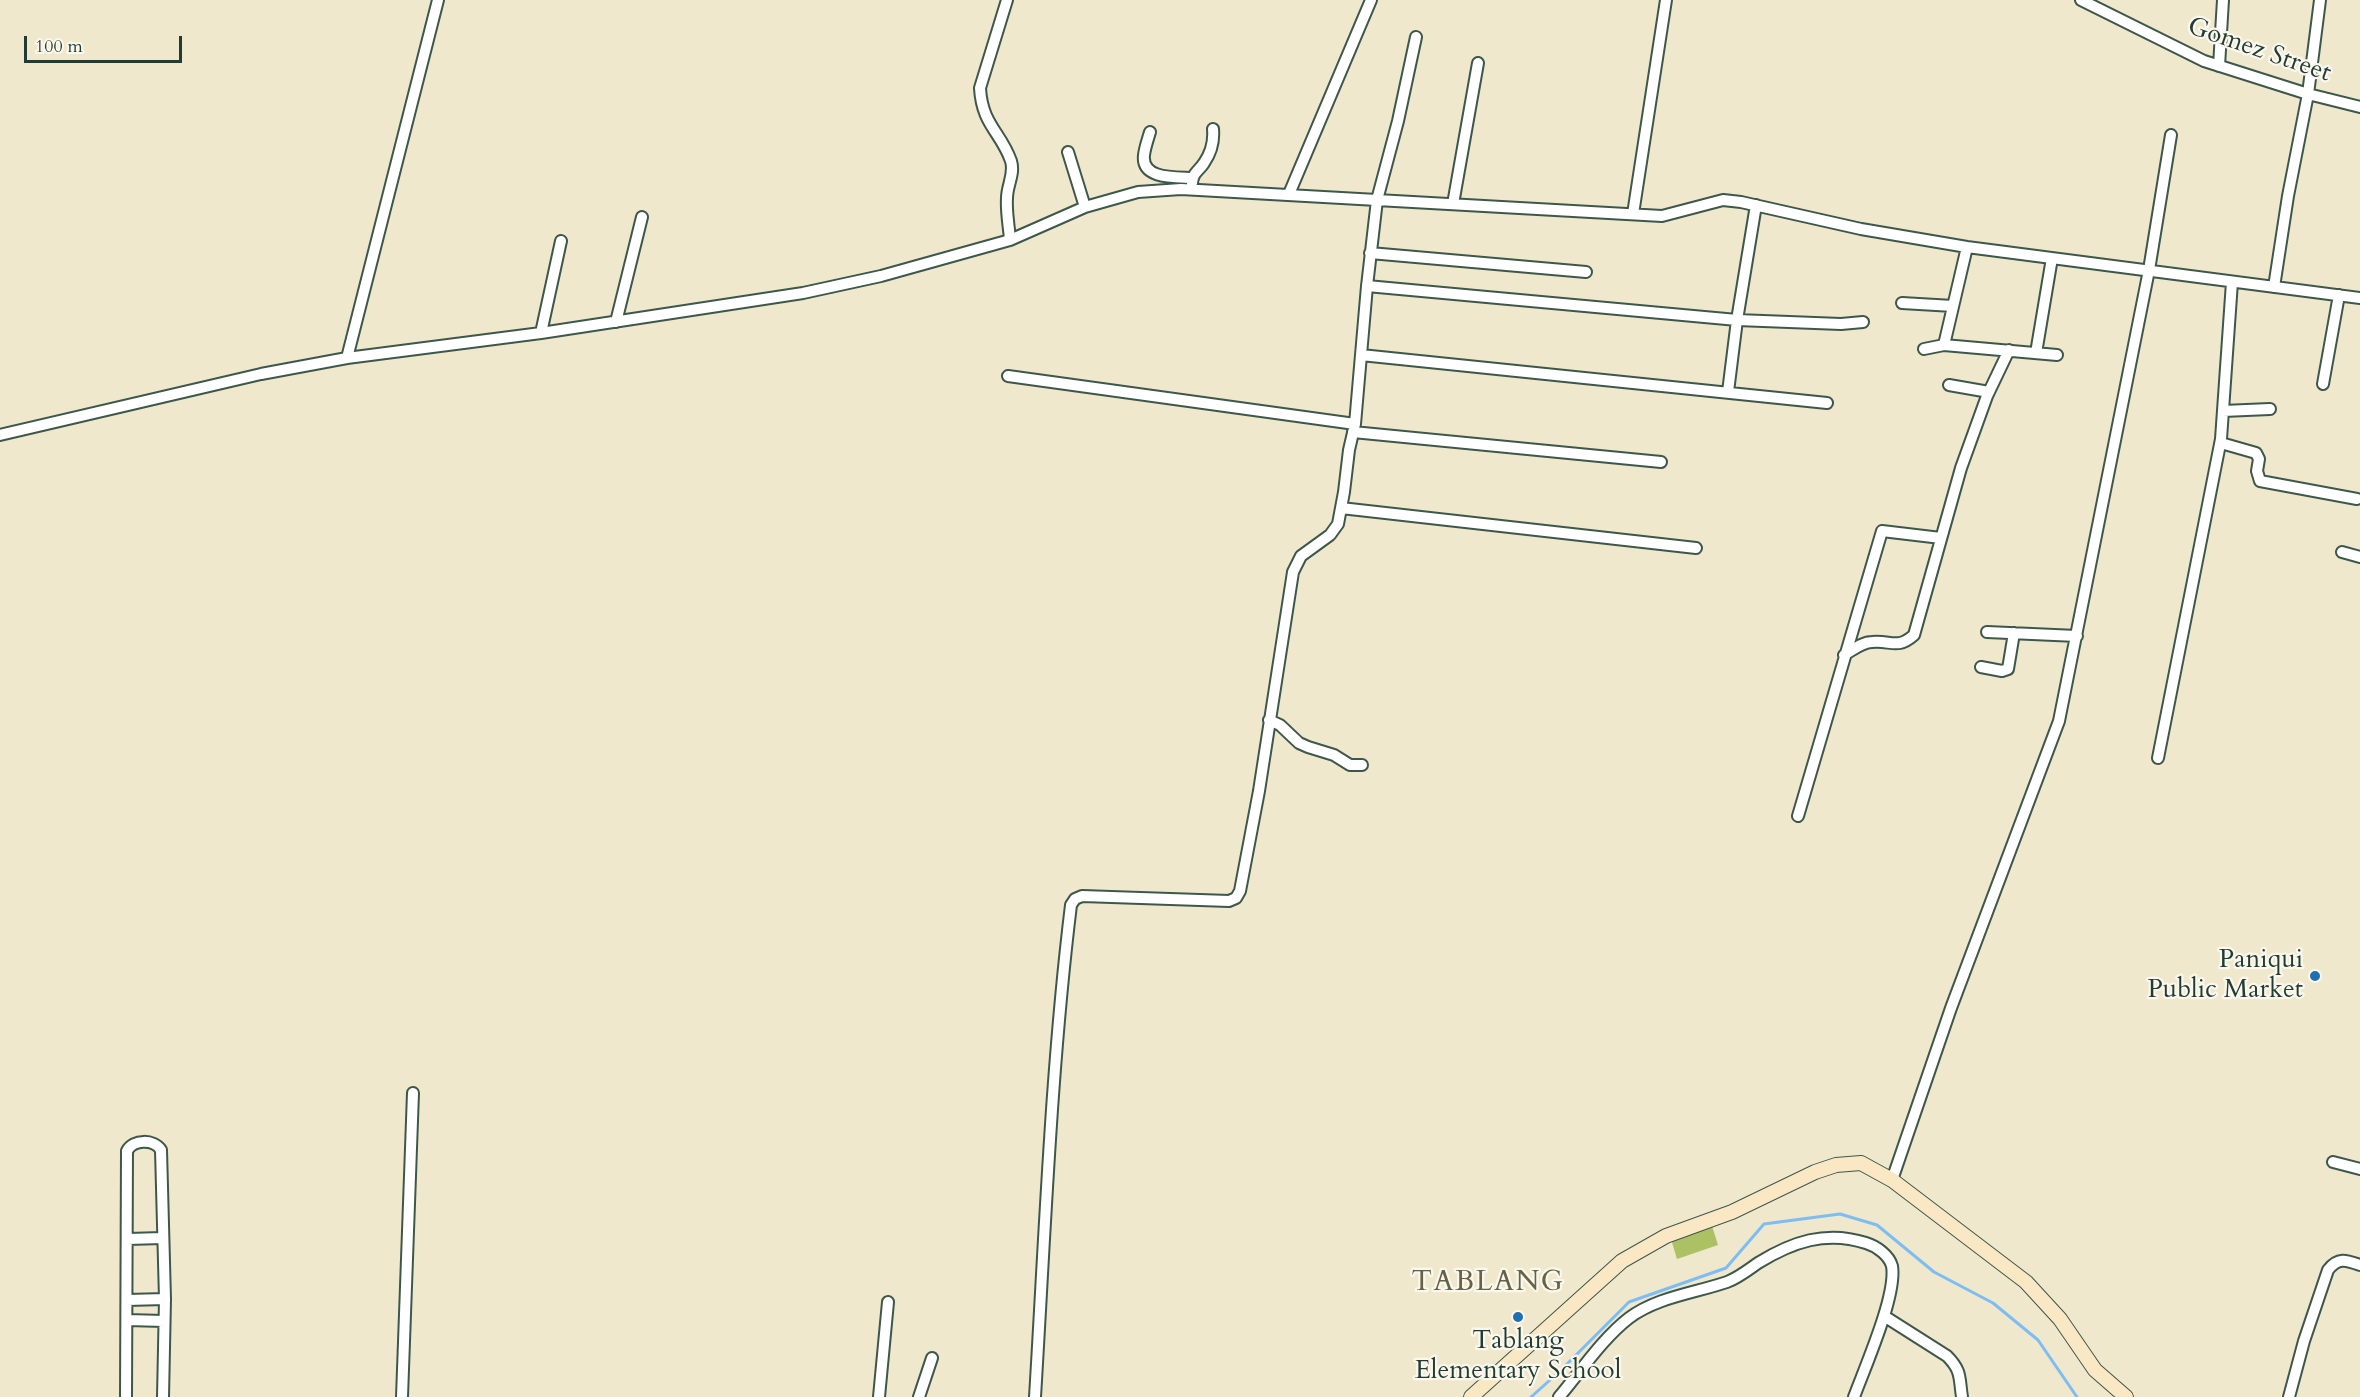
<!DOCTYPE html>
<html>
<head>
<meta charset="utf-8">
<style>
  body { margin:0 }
  #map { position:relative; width:2360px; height:1397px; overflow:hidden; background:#efe8cd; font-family:Cardo,serif }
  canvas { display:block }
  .scale { position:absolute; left:24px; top:36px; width:158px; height:27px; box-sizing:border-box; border:3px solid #1f3d34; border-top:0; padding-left:8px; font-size:18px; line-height:21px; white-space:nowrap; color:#1f3d34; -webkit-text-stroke:4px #fbf7ec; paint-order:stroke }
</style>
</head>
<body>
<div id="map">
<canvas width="2360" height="1397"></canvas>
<div class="scale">100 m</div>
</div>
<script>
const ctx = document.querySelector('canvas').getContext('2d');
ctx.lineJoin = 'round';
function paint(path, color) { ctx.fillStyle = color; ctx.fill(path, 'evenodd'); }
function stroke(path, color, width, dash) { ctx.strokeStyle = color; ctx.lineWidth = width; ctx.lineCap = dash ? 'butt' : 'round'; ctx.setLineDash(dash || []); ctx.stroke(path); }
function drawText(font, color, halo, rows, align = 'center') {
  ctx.font = font + ' Cardo,serif'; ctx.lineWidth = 4.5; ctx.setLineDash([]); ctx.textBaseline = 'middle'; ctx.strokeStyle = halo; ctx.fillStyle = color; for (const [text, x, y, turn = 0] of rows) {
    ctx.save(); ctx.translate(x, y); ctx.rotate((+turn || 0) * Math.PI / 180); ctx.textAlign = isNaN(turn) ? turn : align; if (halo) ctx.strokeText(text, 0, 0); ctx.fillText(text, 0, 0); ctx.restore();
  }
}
paint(new Path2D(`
  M1712,1226L1718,1245L1677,1259L1671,1239Z`), '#acc064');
stroke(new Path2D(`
  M1531,1397L1559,1372L1629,1302L1726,1268L1764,1224L1840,1214L1877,1225L1934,1272L1993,1303L2038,1340L2077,1397`), '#7ebdf2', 3);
const street = new Path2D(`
  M1007,0L980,88C982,125 1001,132 1011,161C1015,174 1007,185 1007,198C1006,212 1009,226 1010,240
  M2081,0L2204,61L2308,94L2360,107
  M2219,66L2223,0
  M1150,132C1148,139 1145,147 1144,155C1141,180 1176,177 1193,178
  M1068,152L1085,207
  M1192,183C1193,172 1199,171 1204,163C1211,153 1214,140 1213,129
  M1289,194L1371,0
  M1453,204L1478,63
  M1633,214L1666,0
  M1967,247L1944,345L2057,355
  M1370,253L1586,272
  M1367,286L1737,320L1756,205
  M2274,287L2288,196L2308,94L2320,0
  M1902,303L1953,306
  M616,322L642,217
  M541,333L561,241
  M1924,349L1944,345
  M2036,353L2052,258
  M1361,355L1827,403
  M347,358L438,0
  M1008,376L1355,424
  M2323,384L2339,295
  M1949,385L1989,392
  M1728,392L1737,320L1841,324L1863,322
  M2223,411L2270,409
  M1353,432L1661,462
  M0,435L261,374L347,358L541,333L803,293L881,276L1010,240L1085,207L1138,192L1181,189L1662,216L1723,200L1741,202L1861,229L1967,247L2360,298
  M2221,443L2256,453L2259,459L2257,471L2260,481L2357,499
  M1341,508L1696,548
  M2342,552L2360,557
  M1987,632L2077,636
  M1844,655C1853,650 1862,642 1872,642C1891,640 1897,650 1914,635L1961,468L1987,396L2009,350
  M1981,667L2002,671L2008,669L2014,633
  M1269,720L1280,725L1299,743L1308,747L1334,755L1350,765H1362
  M2158,758L2221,439L2232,282
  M1798,816L1882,531L1941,538
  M2333,1162L2360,1169
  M1892,1180L1951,1008L2059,721L2149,270L2171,135
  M128,1239L162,1238
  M127,1300L165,1299
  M1884,1316L1947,1356C1962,1371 1959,1378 1962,1397
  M127,1320L164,1321
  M126,1397L127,1151C133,1139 154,1139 161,1150L165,1299L163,1397
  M402,1397L413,1093
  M879,1397L888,1302
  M919,1397L932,1358
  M1035,1397C1045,1233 1051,1068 1071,905L1075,899L1082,896L1229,901L1236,898L1240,891L1259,791L1293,572L1301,556L1330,535L1338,524L1344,492L1349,450L1355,424L1367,286L1377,200L1398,121L1416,37
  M1559,1397C1581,1371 1602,1339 1629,1318C1657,1297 1695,1293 1727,1282C1738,1278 1748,1270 1758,1263C1792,1242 1826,1230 1866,1243C1876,1246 1889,1255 1892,1266C1897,1295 1865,1367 1854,1397
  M2289,1397L2304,1341L2328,1270C2338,1257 2346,1260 2360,1265`);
const secondary = new Path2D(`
  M1471,1397L1622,1261L1666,1236L1732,1212L1815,1172L1836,1165L1861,1163L1892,1180L2026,1282L2060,1319L2095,1370L2126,1397`);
stroke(street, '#3e574b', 14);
stroke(secondary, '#3e574b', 16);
stroke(street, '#fff', 10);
stroke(secondary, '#fae7c3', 14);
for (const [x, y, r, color] of [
  [2315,976,6,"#1f6fb2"],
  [1518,1317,6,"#1f6fb2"]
]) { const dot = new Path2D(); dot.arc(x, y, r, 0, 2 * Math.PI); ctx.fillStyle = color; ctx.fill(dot); stroke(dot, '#fbf7ec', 2); }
drawText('26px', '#1f3d34', '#fbf7ec', [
  ["Gomez Street",2259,51,19]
]);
drawText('26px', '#1f3d34', '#fbf7ec', [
  ["Paniqui",2303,961],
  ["Public Market",2303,991],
  ["Tablang",1518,1342,"center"],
  ["Elementary School",1518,1372,"center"]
], 'right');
ctx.letterSpacing = '1.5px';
drawText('28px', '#64634a', '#fbf7ec', [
  ["TABLANG",1488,1284]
]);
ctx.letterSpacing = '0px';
</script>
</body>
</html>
